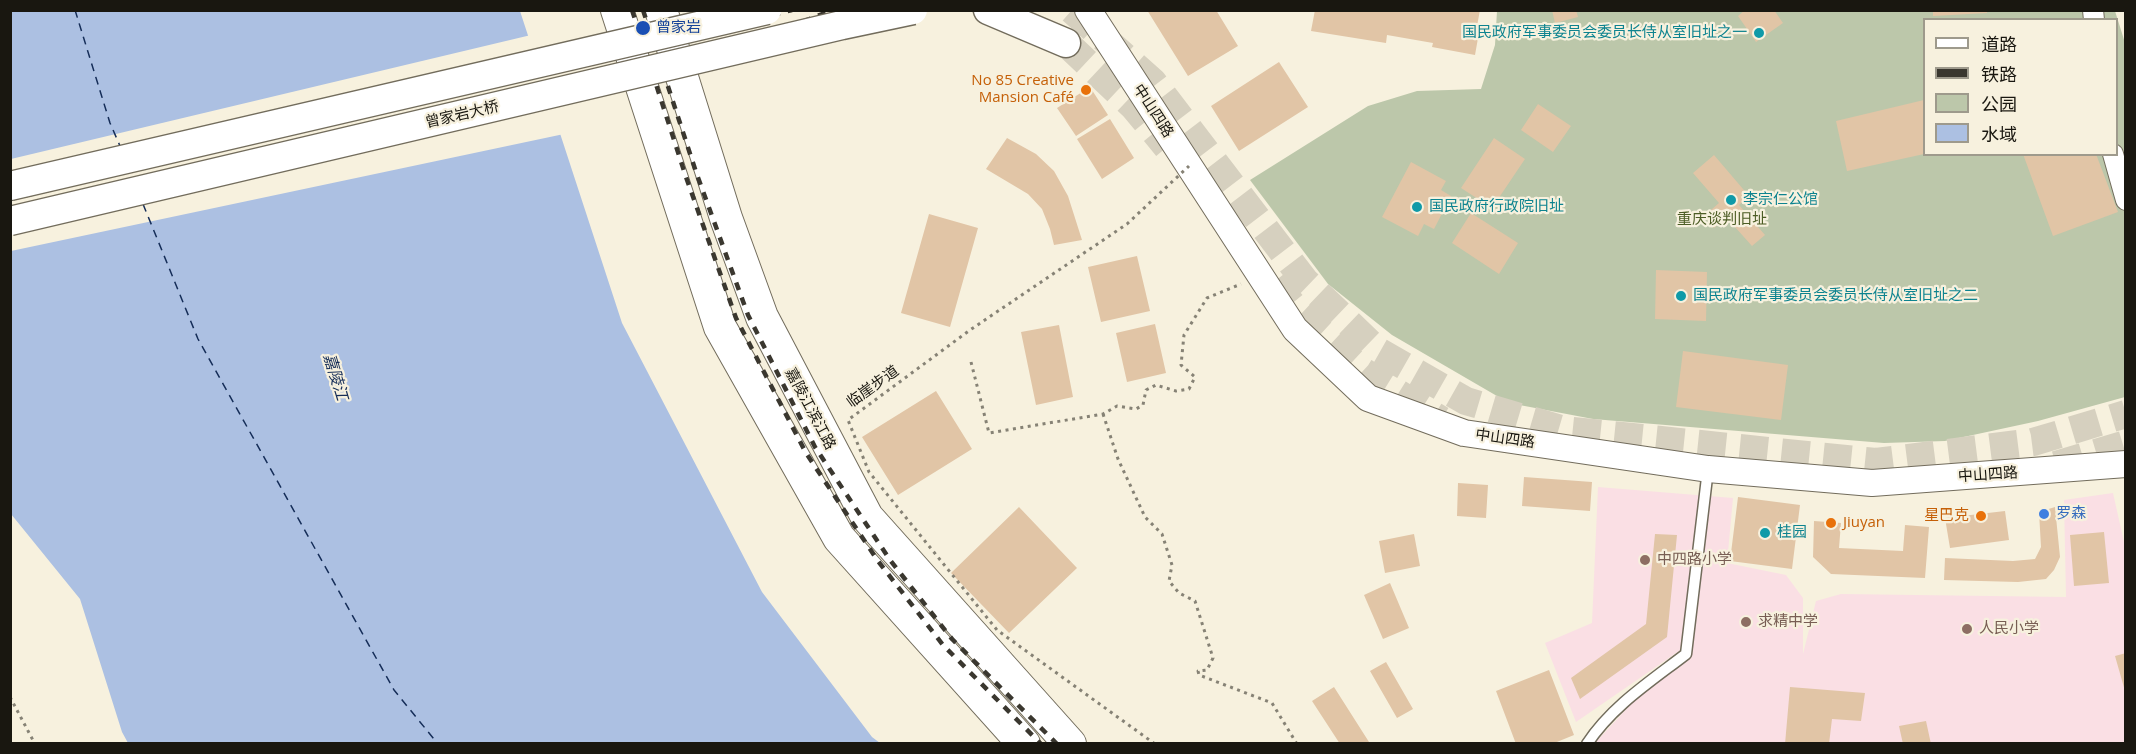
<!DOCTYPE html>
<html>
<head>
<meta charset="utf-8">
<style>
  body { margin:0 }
  #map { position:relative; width:2136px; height:754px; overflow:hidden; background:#f7f1de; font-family:"Open Sans","Noto Sans SC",sans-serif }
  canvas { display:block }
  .frame { position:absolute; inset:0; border:12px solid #191710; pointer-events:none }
  .legend { position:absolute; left:1923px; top:18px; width:195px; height:138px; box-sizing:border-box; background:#f7f1de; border:2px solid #9e9a8c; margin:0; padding:8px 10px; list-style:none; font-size:18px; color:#191710 }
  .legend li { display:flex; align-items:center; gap:12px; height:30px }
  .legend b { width:30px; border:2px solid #9e9a8c }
</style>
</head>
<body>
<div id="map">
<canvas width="2136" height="754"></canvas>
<div class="frame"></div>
<ul class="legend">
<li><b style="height:8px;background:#fff"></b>道路</li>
<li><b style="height:8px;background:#3a372f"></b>铁路</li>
<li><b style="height:16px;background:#bcc7aa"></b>公园</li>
<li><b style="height:16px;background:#acc0e2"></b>水域</li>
</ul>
</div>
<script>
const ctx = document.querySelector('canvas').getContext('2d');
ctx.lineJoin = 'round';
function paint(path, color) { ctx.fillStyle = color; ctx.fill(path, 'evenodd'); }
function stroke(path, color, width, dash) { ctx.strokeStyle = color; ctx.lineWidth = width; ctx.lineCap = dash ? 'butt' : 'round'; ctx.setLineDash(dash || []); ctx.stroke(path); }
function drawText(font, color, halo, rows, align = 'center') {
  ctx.font = font + ' "Open Sans","Noto Sans SC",sans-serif'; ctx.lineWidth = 4.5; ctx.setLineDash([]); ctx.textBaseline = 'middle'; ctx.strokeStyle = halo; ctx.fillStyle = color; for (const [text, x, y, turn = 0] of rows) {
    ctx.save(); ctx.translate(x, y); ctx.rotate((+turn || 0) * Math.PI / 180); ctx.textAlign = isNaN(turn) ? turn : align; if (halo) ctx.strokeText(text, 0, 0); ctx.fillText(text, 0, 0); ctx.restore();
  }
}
paint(new Path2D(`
  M1598,487L1733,498L1727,563L1786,575L1803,598V654L1816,601L1841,594L2066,597L2064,500L2113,493L2126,551L2125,743H1595L1682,649L1576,722L1545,643L1592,623Z`), '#fadfe4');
paint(new Path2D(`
  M1497,11H2115L2126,46L2125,397L2038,421L1945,441L1884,443L1593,419L1509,403L1392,335L1328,284L1250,180L1368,106L1417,91L1481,89L1495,45ZM1924,20H2116V154H1924Z`), '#bcc7aa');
paint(new Path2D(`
  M10,11H520L622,323L762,592L872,737L880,743H128L122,732L80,599L11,514Z`), '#acc0e2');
paint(new Path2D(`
  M531,35L564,134L11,251V159Z`), '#f7f1de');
stroke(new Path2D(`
  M75,10L110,123L120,146
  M143,204L198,339L394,690L438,744`), '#152d58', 1.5, [8, 6]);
paint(new Path2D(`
  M1147,10H1216L1238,46L1188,76Z
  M1315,10H1480L1477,26L1480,27L1475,55L1432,47L1433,43L1387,35L1386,43L1311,31Z
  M1552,10H1576L1578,17L1555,23Z
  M1745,10H1774L1783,23L1756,42L1738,16Z
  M1933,10H1987V13L1933,16Z
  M1279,62L1308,107L1239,151L1211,106Z
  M1090,87L1108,115L1076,136L1057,108Z
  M1924,100V154L1847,171L1836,121Z
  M1538,104L1571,126L1553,152L1521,130Z
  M1110,119L1134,158L1102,179L1077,139Z
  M1007,138L1036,154L1054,171L1068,196L1082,240L1054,245L1050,229L1042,209L1028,194L986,169Z
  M1494,138L1525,159L1492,208L1461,188Z
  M2023,154H2096L2118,212L2053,236Z
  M1714,155L1749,196L1739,205L1765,235L1752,246L1726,217L1714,228L1704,216L1719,203L1693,173Z
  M1411,162L1446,181L1441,190L1451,196L1434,229L1424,224L1418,236L1382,217Z
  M1471,213L1518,243L1499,274L1452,243Z
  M929,214L978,228L950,327L901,313Z
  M1137,256L1150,311L1101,322L1088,267Z
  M1656,270L1707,272L1706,321L1655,319Z
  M1155,324L1166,373L1127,382L1116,333Z
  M1059,325L1073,397L1036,405L1021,332Z
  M1683,351L1788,365L1781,420L1676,407Z
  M936,391L972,449L898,495L862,437Z
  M1524,477L1592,482L1590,511L1522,506Z
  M1458,483L1488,485L1486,518L1457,516Z
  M1738,497L1800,505L1792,569L1730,561Z
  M1019,507L1077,568L1009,633L951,573Z
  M2055,507L2060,557L2054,570L2046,579L2018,582L1944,580L1945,558L2013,561L2035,559L2041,547L2039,512Z
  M2005,511L2009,540L1950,548L1945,518Z
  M1814,521L1841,523L1839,548L1903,551L1905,525L1929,527L1925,578L1831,574L1813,557Z
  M2104,532L2109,583L2074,586L2070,535Z
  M1414,534L1420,566L1385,573L1379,541Z
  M1655,534L1677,535L1667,637L1580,699L1571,678L1646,624Z
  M1390,583L1409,628L1383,639L1364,595Z
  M2126,653V691H2125L2115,656Z
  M1386,662L1413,709L1397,718L1370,671Z
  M1549,670L1574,735L1552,744H1516L1496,691Z
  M1334,687L1369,742L1366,744H1340L1312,701Z
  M1790,687L1865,693L1861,721L1832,719L1829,744H1785Z
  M1926,721L1931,744H1903L1899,726Z`), '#e1c5a6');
stroke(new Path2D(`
  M1072,10L1153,82L1305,281L1378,351L1466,401L1564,430L1876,462L2033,442L2126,414
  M1066,43L1134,107L1167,147
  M1274,282L1295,308L1364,372L1441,420
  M2056,465L2126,444`), '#d6d0bf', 28, [28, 14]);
const service = new Path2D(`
  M1587,744C1612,706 1651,681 1686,654L1708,469`);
const minor = new Path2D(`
  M2093,10L2094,20
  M2113,154L2126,200`);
const tertiary = new Path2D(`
  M1088,10L1295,329L1368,398L1464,433L1708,469L1872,483L2126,464`);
const secondary = new Path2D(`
  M988,10L1066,43`);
const primary = new Path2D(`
  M617,10L720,327L839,538L1024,744
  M661,10L726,218L762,317L867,517L1070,744`);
stroke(service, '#726c5c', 13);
stroke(minor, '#726c5c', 22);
stroke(tertiary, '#726c5c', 28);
stroke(secondary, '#726c5c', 31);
stroke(primary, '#726c5c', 34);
stroke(new Path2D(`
  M971,362L989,433L1103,414L1117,406L1136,409L1143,405L1146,390L1156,385L1176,391L1189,389L1195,377L1181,365L1184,335L1207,298L1241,284
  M1103,414L1118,459L1145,517L1162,534L1172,565L1169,581L1179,593L1195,601L1213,658L1207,670L1198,671L1199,675L1272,703L1297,744
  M10,697L35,744`), '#868275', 3, [3, 4.5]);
stroke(service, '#fff', 10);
stroke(minor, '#fff', 20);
stroke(tertiary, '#fff', 26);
stroke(secondary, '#fff', 28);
stroke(primary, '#fff', 32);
stroke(new Path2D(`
  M632,10L686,177L736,318L806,453L878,561L943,645L1041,744
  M643,10L696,172L748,315L815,447L890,560L952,639L1057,744
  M10,199L682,39L792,10
  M10,213L685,52L804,21L833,10`), '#3a372f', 4.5, [8, 8]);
const secondaryBridge = new Path2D(`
  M10,186L767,10
  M10,221L842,25L913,10`);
stroke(secondaryBridge, '#726c5c', 31, []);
stroke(new Path2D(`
  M1155,744L997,630L869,472L848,420L970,330L1127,224L1189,166`), '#868275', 3, [3, 4.5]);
stroke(secondaryBridge, '#fff', 28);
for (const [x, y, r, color] of [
  [643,28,8,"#1a4fb4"],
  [1759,33,6,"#0f9aa8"],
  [1086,90,6,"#e8710a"],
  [1731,200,6,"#0f9aa8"],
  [1417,207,6,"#0f9aa8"],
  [1681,296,6,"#0f9aa8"],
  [2044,514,6,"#3f7fe0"],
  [1981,516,6,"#e8710a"],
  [1831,523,6,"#e8710a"],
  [1765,533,6,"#0f9aa8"],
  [1645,560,6,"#8d6e63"],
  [1746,622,6,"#8d6e63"],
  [1967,629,6,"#8d6e63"]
]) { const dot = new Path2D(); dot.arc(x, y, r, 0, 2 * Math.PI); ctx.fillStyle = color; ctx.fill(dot); stroke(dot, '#f7f1de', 2); }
drawText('15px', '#164399', '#f7f1de', [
  ["曾家岩",656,28]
], 'left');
drawText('15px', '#0d838f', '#f7f1de', [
  ["国民政府军事委员会委员长侍从室旧址之一",1747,33,"right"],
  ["李宗仁公馆",1743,200],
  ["国民政府行政院旧址",1429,207],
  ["国民政府军事委员会委员长侍从室旧址之二",1693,296],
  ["桂园",1777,533]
], 'left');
drawText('15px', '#c56008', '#f7f1de', [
  ["No 85 Creative",1074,81],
  ["Mansion Café",1074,98],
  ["星巴克",1969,516],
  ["Jiuyan",1843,523,"left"]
], 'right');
drawText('15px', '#191710', '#f7f1de', [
  ["中山四路",1153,111,57],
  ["曾家岩大桥",462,115,-13],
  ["临崖步道",873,387,-36],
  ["嘉陵江滨江路",810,409,62],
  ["中山四路",1505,439,8],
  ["中山四路",1988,475,-4]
]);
drawText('15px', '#4c5d25', '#f7f1de', [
  ["重庆谈判旧址",1722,220]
]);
drawText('15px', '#366cbe', '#f7f1de', [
  ["罗森",2056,514]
], 'left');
drawText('15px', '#785e54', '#f7f1de', [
  ["中四路小学",1657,560],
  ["求精中学",1758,622],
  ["人民小学",1979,629]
], 'left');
drawText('italic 16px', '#152d58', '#f7f1de', [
  ["嘉陵江",335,377,73]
]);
</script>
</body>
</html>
